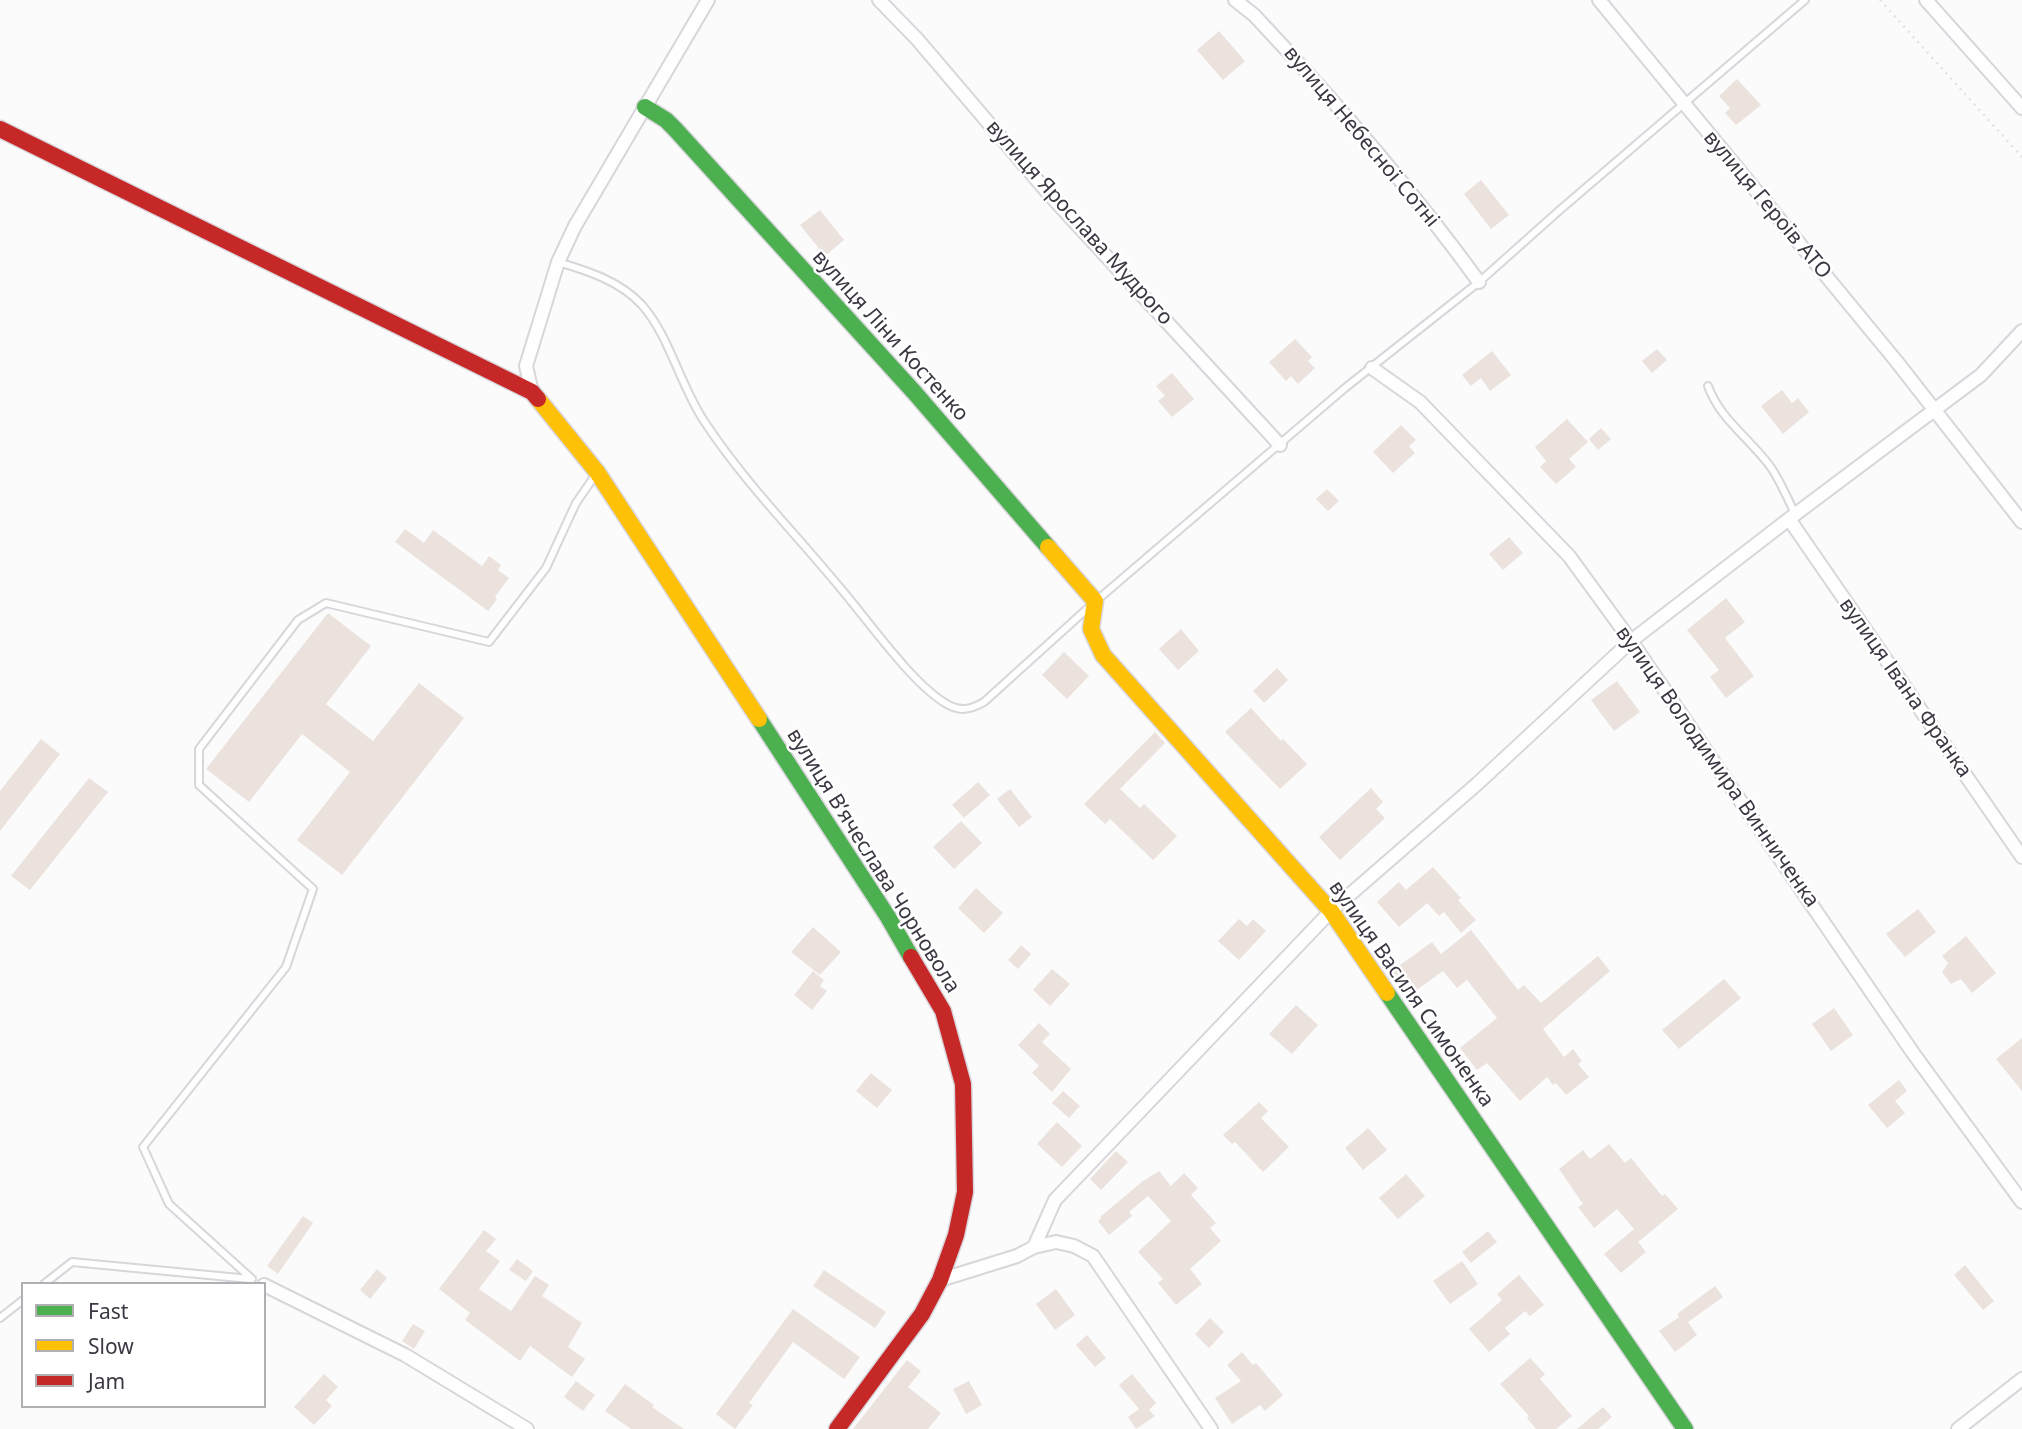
<!DOCTYPE html>
<html>
<head>
<meta charset="utf-8">
<style>
  body { margin:0 }
  #map { position:relative; width:2022px; height:1429px; overflow:hidden; background:#fbfbfb; font-family:"Noto Sans",sans-serif }
  canvas { display:block }
  .legend { position:absolute; left:21px; top:1282px; width:245px; height:126px; box-sizing:border-box; background:#fff; border:2px solid #b1afb4; margin:0; padding:9px 12px; list-style:none; font-size:21px; color:#3d3744 }
  .legend li { display:flex; align-items:center; gap:14px; height:35px }
  .legend b { width:35px; border:2px solid #b1afb4 }
</style>
</head>
<body>
<div id="map">
<canvas width="2022" height="1429"></canvas>
<ul class="legend">
<li><b style="height:9px;background:#4caf50"></b>Fast</li>
<li><b style="height:9px;background:#ffc107"></b>Slow</li>
<li><b style="height:9px;background:#c62828"></b>Jam</li>
</ul>
</div>
<script>
const ctx = document.querySelector('canvas').getContext('2d');
ctx.lineJoin = 'round';
function paint(path, color) { ctx.fillStyle = color; ctx.fill(path, 'evenodd'); }
function stroke(path, color, width, dash) { ctx.strokeStyle = color; ctx.lineWidth = width; ctx.lineCap = dash ? 'butt' : 'round'; ctx.setLineDash(dash || []); ctx.stroke(path); }
function drawText(font, color, halo, rows, align = 'center') {
  ctx.font = font + ' "Noto Sans",sans-serif'; ctx.lineWidth = 5; ctx.setLineDash([]); ctx.textBaseline = 'middle'; ctx.strokeStyle = halo; ctx.fillStyle = color; for (const [text, x, y, turn = 0] of rows) {
    ctx.save(); ctx.translate(x, y); ctx.rotate((+turn || 0) * Math.PI / 180); ctx.textAlign = isNaN(turn) ? turn : align; if (halo) ctx.strokeText(text, 0, 0); ctx.fillText(text, 0, 0); ctx.restore();
  }
}
paint(new Path2D(`
  M1219,31L1245,61L1223,80L1197,50Z
  M1737,79L1761,105L1736,125L1725,113L1730,108L1719,96Z
  M1481,180L1509,215L1491,229L1464,194Z
  M820,210L844,240L825,256L800,225Z
  M1295,339L1312,357L1308,361L1315,368L1298,384L1291,376L1286,381L1269,362Z
  M1657,349L1667,360L1652,373L1642,361Z
  M1492,351L1511,375L1490,391L1481,378L1471,386L1462,375Z
  M1172,373L1194,399L1172,417L1158,401L1165,396L1156,386Z
  M1782,390L1792,403L1798,398L1809,412L1783,434L1761,406Z
  M1567,419L1588,442L1569,459L1576,467L1556,484L1540,467L1546,461L1535,447Z
  M1401,425L1416,440L1409,446L1415,453L1393,473L1373,452Z
  M1601,428L1611,439L1598,450L1589,439Z
  M1327,489L1339,501L1328,511L1316,499Z
  M405,529L424,543L433,530L482,566L489,556L501,565L498,570L509,578L495,597L497,599L488,611L395,542Z
  M1509,537L1523,553L1503,570L1489,554Z
  M1726,598L1745,622L1725,638L1754,676L1726,698L1710,677L1719,670L1687,630Z
  M328,613L371,646L326,704L373,741L419,683L464,718L342,875L297,840L350,772L302,734L249,802L206,769Z
  M1181,629L1199,651L1178,670L1159,649Z
  M1064,652L1089,676L1067,699L1042,675Z
  M1277,668L1288,680L1264,703L1253,691Z
  M1617,681L1640,712L1614,731L1591,700Z
  M1251,708L1281,741L1283,739L1307,764L1280,789L1225,732Z
  M1155,732L1165,743L1120,789L1140,808L1144,804L1177,836L1153,860L1110,819L1105,824L1084,804Z
  M41,739L60,754L0,831V791Z
  M89,778L108,792L30,890L11,876Z
  M978,782L990,795L964,818L952,805Z
  M1371,788L1383,802L1376,809L1385,818L1340,860L1319,837Z
  M1010,789L1032,817L1019,827L997,799Z
  M961,821L982,843L954,869L933,847Z
  M1433,867L1461,898L1458,900L1476,920L1461,933L1444,912L1439,916L1427,903L1399,927L1377,902L1399,882L1406,890Z
  M976,888L1003,913L984,933L958,908Z
  M1918,909L1936,932L1905,957L1886,934Z
  M1239,919L1247,926L1253,919L1266,931L1239,960L1218,941Z
  M813,927L841,952L820,975L791,952Z
  M1471,930L1518,990L1524,985L1541,1003L1598,956L1610,971L1543,1029L1564,1057L1573,1049L1582,1061L1578,1064L1589,1077L1566,1095L1556,1083L1553,1085L1547,1077L1520,1101L1487,1063L1477,1070L1460,1048L1497,1018L1467,980L1457,988L1443,971L1407,997L1389,973L1432,942L1441,954Z
  M1966,936L1996,973L1972,993L1961,979L1951,984L1942,972L1948,963L1942,956Z
  M1021,945L1031,954L1018,969L1008,960Z
  M1052,969L1070,984L1050,1006L1033,990Z
  M813,971L824,980L820,986L827,991L812,1010L794,995Z
  M1724,979L1741,998L1679,1049L1662,1030Z
  M1296,1005L1318,1025L1292,1054L1269,1034Z
  M1834,1008L1853,1035L1831,1051L1812,1024Z
  M1039,1023L1050,1034L1042,1042L1071,1069L1052,1092L1032,1073L1039,1066L1018,1045Z
  M2022,1038V1091L1996,1059Z
  M871,1073L892,1090L877,1108L856,1091Z
  M1899,1080L1907,1091L1895,1101L1905,1113L1887,1128L1868,1105Z
  M1063,1091L1080,1106L1069,1118L1052,1103Z
  M1259,1102L1268,1111L1261,1118L1289,1147L1263,1172L1235,1142L1232,1144L1223,1135Z
  M1057,1122L1082,1146L1062,1167L1037,1144Z
  M1368,1128L1387,1150L1363,1170L1345,1148Z
  M1609,1144L1625,1163L1631,1158L1662,1196L1665,1194L1678,1209L1638,1242L1646,1252L1621,1273L1604,1254L1634,1229L1617,1209L1594,1228L1578,1207L1583,1204L1559,1169L1583,1150L1590,1159Z
  M1116,1151L1128,1162L1101,1190L1090,1179Z
  M1159,1171L1171,1186L1184,1173L1198,1188L1191,1195L1216,1223L1210,1228L1221,1241L1190,1269L1202,1284L1176,1305L1158,1283L1163,1279L1138,1252L1171,1221L1148,1196L1129,1212L1132,1216L1109,1235L1098,1221L1101,1218L1100,1217L1143,1181Z
  M1406,1174L1425,1196L1398,1219L1379,1198Z
  M303,1216L313,1223L278,1274L267,1266Z
  M484,1230L496,1239L486,1251L500,1261L479,1289L511,1311L535,1276L549,1285L542,1296L582,1323L568,1347L585,1359L572,1377L530,1346L520,1361L465,1320L470,1313L439,1289Z
  M1488,1231L1497,1242L1471,1263L1462,1252Z
  M517,1259L533,1271L526,1281L509,1270Z
  M1462,1261L1478,1284L1450,1304L1433,1281Z
  M1965,1265L1994,1301L1983,1310L1954,1275Z
  M377,1269L387,1278L370,1299L360,1290Z
  M824,1270L886,1312L875,1328L813,1286Z
  M1519,1275L1544,1305L1530,1316L1525,1311L1505,1328L1510,1334L1489,1352L1469,1329L1502,1300L1497,1294Z
  M1715,1286L1723,1297L1688,1322L1697,1335L1675,1352L1659,1331L1679,1317L1677,1314Z
  M1056,1289L1075,1315L1055,1330L1036,1304Z
  M793,1309L860,1357L844,1379L793,1342L749,1403L753,1405L735,1429L716,1414Z
  M1210,1318L1224,1332L1209,1348L1195,1334Z
  M413,1324L425,1331L414,1349L402,1341Z
  M1087,1335L1106,1358L1095,1367L1076,1345Z
  M1242,1352L1253,1365L1256,1363L1283,1395L1265,1411L1260,1405L1232,1424L1215,1398L1241,1381L1227,1365Z
  M1530,1358L1545,1374L1540,1379L1572,1416L1556,1429H1536L1527,1418L1529,1416L1500,1384Z
  M907,1360L921,1371L908,1387L941,1413L928,1429H853Z
  M324,1374L338,1387L326,1400L332,1406L314,1425L294,1407Z
  M1132,1374L1156,1403L1149,1410L1155,1416L1136,1429L1128,1417L1139,1409L1119,1385Z
  M576,1381L595,1395L583,1411L564,1397Z
  M969,1381L982,1405L966,1414L953,1389Z
  M625,1384L654,1405L652,1407L684,1429H631L605,1411Z
  M1603,1407L1612,1417L1598,1429H1577Z`), '#ebe2dd');
const lane = new Path2D(`
  M558,262C588,271 620,281 642,305C670,337 680,385 704,421C744,482 796,534 842,590C869,622 911,682 945,703C959,712 970,710 984,702L1088,608
  M1708,386C1720,420 1752,440 1772,469C1781,483 1788,499 1795,514
  M1096,601L1345,388L1479,282L1561,209L1805,0
  M252,1279L169,1204L143,1147L286,967L313,889L199,785V749L298,620L326,603L489,642L546,568L576,503L596,474
  M44,1284L72,1262L250,1279
  M0,1318L23,1300`);
const street = new Path2D(`
  M879,0L917,39L1049,194L1280,445
  M1235,0L1254,15C1334,100 1411,188 1479,282
  M1599,0L1897,362L2022,522
  M1926,0L2022,108
  M1372,368L1420,402L1569,556L1631,641L1913,1053L2022,1202
  M532,392L526,366L558,262L575,226L708,0
  M1789,519L2022,857
  M1034,1247L1055,1200L1331,911L1477,784L1631,641L1789,519L1981,375L2022,331
  M940,1280L1017,1256L1034,1247L1056,1242L1074,1246L1093,1256L1211,1429
  M264,1285L405,1355L527,1429
  M1958,1429L2022,1379`);
const fast = new Path2D(`
  M645,107L666,120L675,129L914,392L1048,547
  M759,719L888,917L911,957
  M1387,993L1685,1429`);
const slow = new Path2D(`
  M538,399L597,472L759,719
  M1048,547L1095,601L1091,629L1103,655L1331,911L1387,993`);
const jam = new Path2D(`
  M0,129L532,392L538,399
  M837,1429L922,1314L940,1280L956,1235L965,1192L963,1084L943,1011L911,957`);
stroke(lane, '#d8d5db', 10);
stroke(street, '#d8d5db', 16);
stroke(fast, '#d8d5db', 19);
stroke(slow, '#d8d5db', 19);
stroke(jam, '#d8d5db', 19);
stroke(new Path2D(`
  M1880,0L2022,157`), '#e3e2e3', 2.5, [2, 5]);
stroke(lane, '#fefefe', 6);
stroke(street, '#fefefe', 12);
stroke(fast, '#4caf50', 16);
stroke(slow, '#ffc107', 16);
stroke(jam, '#c62828', 16);
drawText('21px', '#3d3744', '#fff', [
  ["вулиця Небесної Сотні",1361,137,50],
  ["вулиця Героїв АТО",1767,205,50],
  ["вулиця Ярослава Мудрого",1079,223,48],
  ["вулиця Ліни Костенко",890,336,48],
  ["вулиця Івана Франка",1905,688,55],
  ["вулиця Володимира Винниченка",1717,767,55],
  ["вулиця Вʼячеслава Чорновола",873,861,58],
  ["вулиця Василя Симоненка",1411,994,55]
]);
</script>
</body>
</html>
